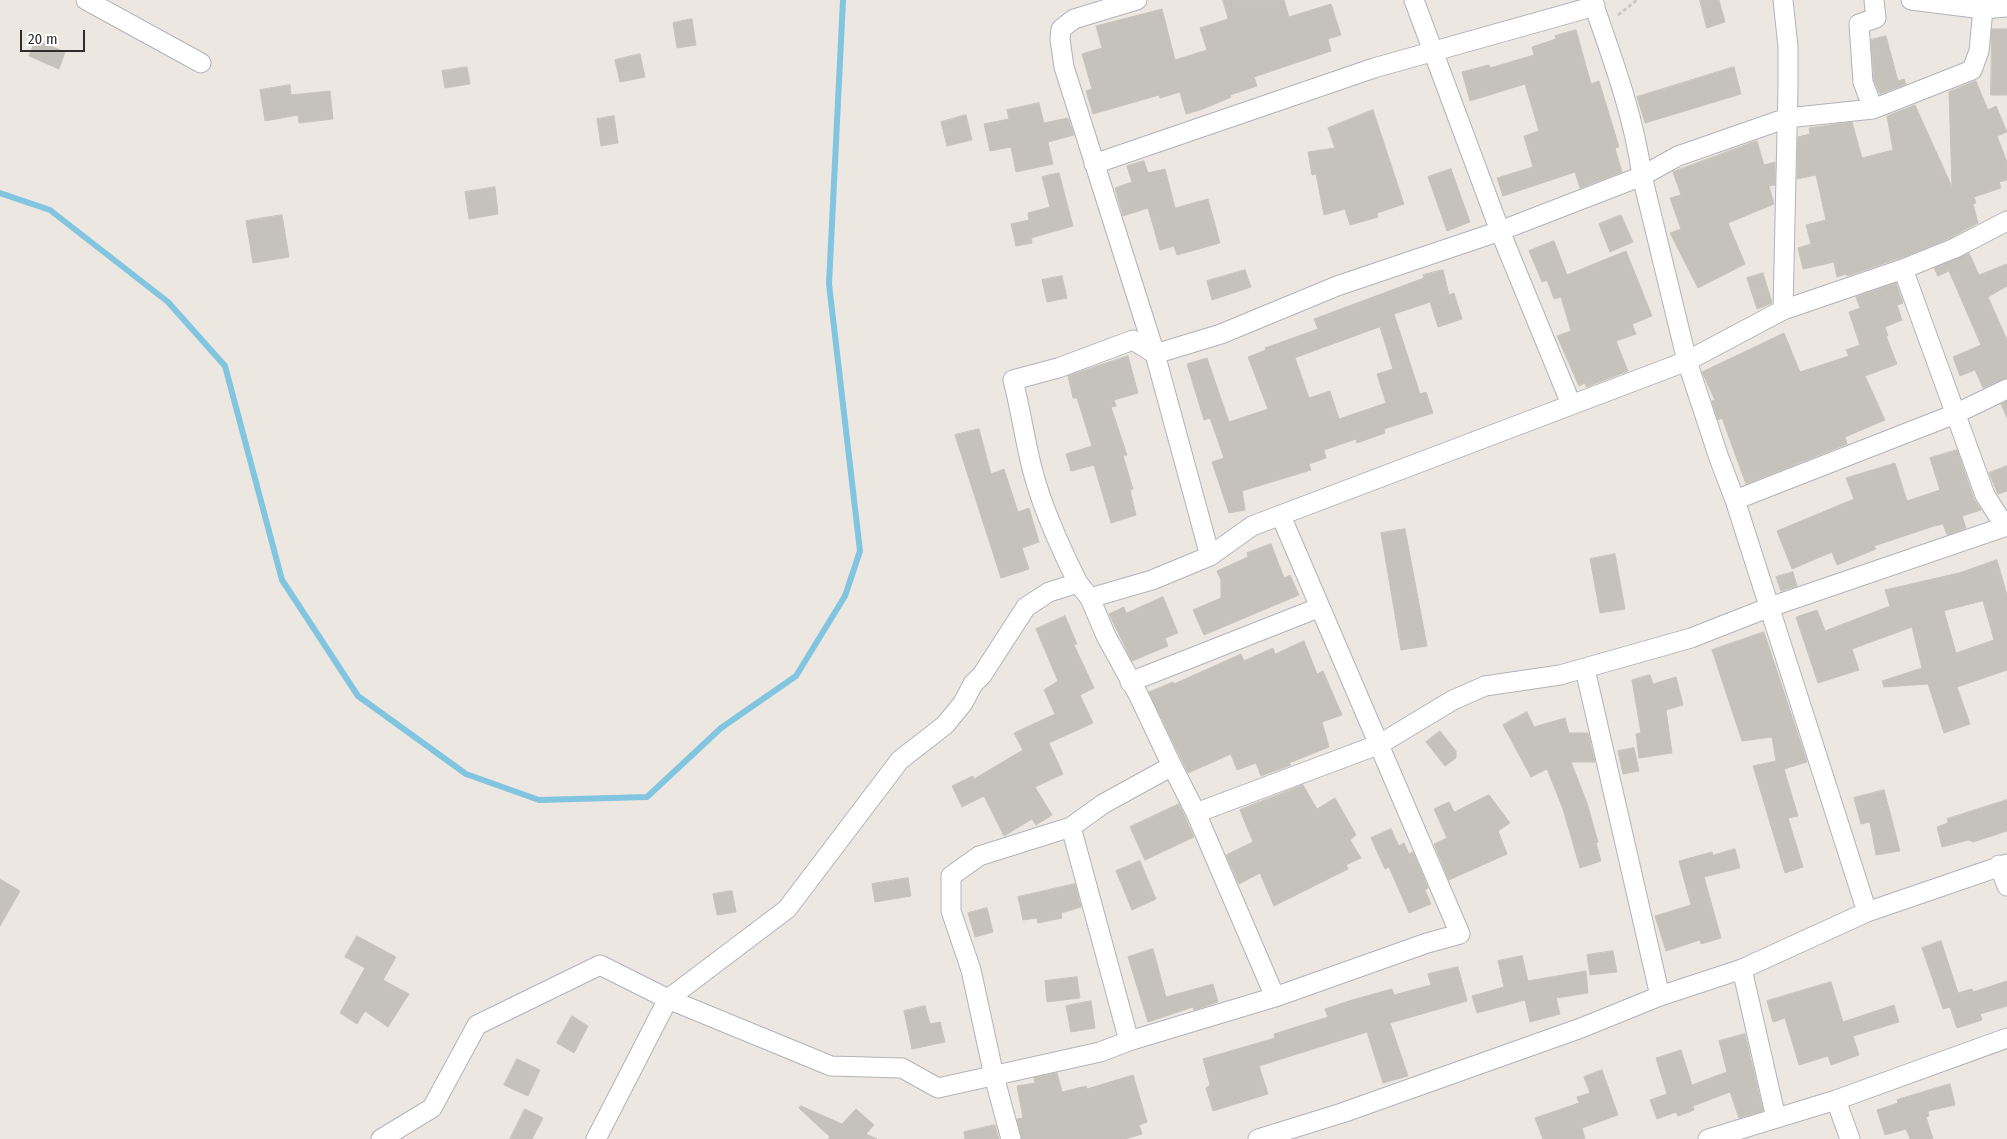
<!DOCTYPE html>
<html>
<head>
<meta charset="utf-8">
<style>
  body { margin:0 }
  #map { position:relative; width:2007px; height:1139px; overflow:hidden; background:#ece8e1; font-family:"Fira Sans Condensed",sans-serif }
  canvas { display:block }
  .scale { position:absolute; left:20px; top:30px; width:65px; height:22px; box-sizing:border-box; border:2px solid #2d2d2d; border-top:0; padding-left:6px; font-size:15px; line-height:18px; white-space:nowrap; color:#2d2d2d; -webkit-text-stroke:4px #fff; paint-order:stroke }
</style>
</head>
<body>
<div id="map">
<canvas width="2007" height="1139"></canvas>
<div class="scale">20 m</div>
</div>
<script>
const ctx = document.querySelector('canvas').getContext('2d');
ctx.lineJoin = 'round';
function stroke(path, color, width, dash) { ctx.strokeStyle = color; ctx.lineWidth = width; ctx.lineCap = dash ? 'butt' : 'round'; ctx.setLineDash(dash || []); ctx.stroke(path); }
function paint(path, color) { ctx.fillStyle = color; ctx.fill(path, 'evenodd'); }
stroke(new Path2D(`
  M0,193L50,210L168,302L225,366L282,580L358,696L466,774L539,800L647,797L721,728L796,676L845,596L860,551L829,284L843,0`), '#81c5e1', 6);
const building = new Path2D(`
  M1223,0H1284L1289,17L1331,4L1341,35L1328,39L1331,51L1254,77L1257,86L1230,95L1231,97L1203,109L1186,114L1180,92L1160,98L1159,95L1093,114L1086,91L1092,89L1082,54L1102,48L1096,26L1162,9L1175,60L1207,50L1200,28L1228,19Z
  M1700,0H1719L1725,22L1707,28Z
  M692,19L696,45L677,48L673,23Z
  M1992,29H2007V95H1991Z
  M1576,30L1591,84L1599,81L1619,147L1615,148L1622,172L1580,188L1575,172L1503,196L1497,178L1533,167L1524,136L1539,131L1525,84L1470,101L1462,72L1489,65L1490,68L1534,55L1532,47L1556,39L1555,36Z
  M1886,36L1898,81L1904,79L1906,84L1880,94L1874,80L1871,40Z
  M36,40L65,52L59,69L29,56Z
  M640,54L645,77L620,82L615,60Z
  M467,67L470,84L445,88L442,71Z
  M1734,67L1741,94L1645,123L1637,97Z
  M1976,81L1988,110L1996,106L2007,132L1997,136L2007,162V180L1999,182L2001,188L1974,197L1976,203L1973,204L1978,223L1950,238L1906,256L1847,276L1846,274L1837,277L1834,262L1803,269L1798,248L1811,244L1806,225L1826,220L1816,175L1797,179L1798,137L1810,134L1809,128L1852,122L1862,158L1893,150L1887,116L1915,105L1952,187L1949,92Z
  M290,85L291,95L330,91L333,119L299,123L298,115L265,121L260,90Z
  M1039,103L1044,123L1068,118L1074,135L1048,142L1053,164L1016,172L1011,147L990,151L984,124L1009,119L1007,110Z
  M1373,110L1404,204L1377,213L1378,217L1350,225L1345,209L1324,215L1316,174L1312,175L1308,152L1335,148L1328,128Z
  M966,115L972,140L947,146L941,122Z
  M614,116L618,143L601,146L597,119Z
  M1757,141L1764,165L1775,162V185L1769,186L1774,204L1728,223L1745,264L1698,288L1670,233L1681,229L1670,198L1681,195L1673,172Z
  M1144,161L1148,173L1165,169L1175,208L1208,199L1220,243L1177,255L1174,246L1160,250L1148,208L1123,216L1115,188L1132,182L1127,166Z
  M1451,169L1470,222L1447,231L1428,177Z
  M1059,173L1073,226L1031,238L1032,243L1016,246L1011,224L1029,220L1028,213L1050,207L1042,177Z
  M495,187L498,214L469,219L465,192Z
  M282,215L289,257L253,263L246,221Z
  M1621,215L1633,242L1610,252L1599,224Z
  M1554,241L1567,275L1626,251L1652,316L1632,324L1636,334L1616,341L1628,371L1586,387L1585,383L1579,386L1557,336L1571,331L1561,297L1554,299L1547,280L1542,282L1529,251Z
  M1969,253L1979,275L2007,264V286L1988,297L2007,340V378L1983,388L1975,370L1960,376L1953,357L1981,345L1949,271L1938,276L1934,268Z
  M1245,270L1251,287L1212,300L1207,281Z
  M1443,270L1449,295L1454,293L1462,319L1438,327L1430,302L1394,314L1420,394L1426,392L1433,413L1384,429L1385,433L1357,443L1356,439L1324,450L1326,458L1309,464L1311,470L1242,491L1245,510L1229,513L1212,462L1224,458L1210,418L1204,420L1187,364L1207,358L1229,422L1268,409L1248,357L1266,350L1265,348L1318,329L1314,319L1424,278L1423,275ZM1380,327L1393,369L1377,374L1386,403L1339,419L1330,391L1309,398L1295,358Z
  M1763,273L1772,303L1757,309L1747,278Z
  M1062,276L1067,298L1047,302L1042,280Z
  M1896,283L1903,303L1897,305L1902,320L1885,327L1888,336H1886L1897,364L1865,376L1885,420L1845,437L1847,444L1746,484L1722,418L1718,420L1712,401L1715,400L1702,372L1784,333L1800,372L1849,356L1846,350L1860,345L1849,312L1860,308L1856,297Z
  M1128,356L1138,393L1114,400L1116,406L1111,407L1127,455L1123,456L1133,489L1130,490L1136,515L1111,523L1094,465L1071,471L1066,454L1092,446L1077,398H1073L1068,376Z
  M2007,401V418L2001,404Z
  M979,429L991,474L1004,469L1018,512L1029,508L1039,542L1022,548L1029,569L1001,578L955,435Z
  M1957,450L1974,499L1981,510L1962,516L1966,528L1947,535L1943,524L1934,526L1874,546L1876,549L1837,565L1832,552L1792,569L1777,531L1854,499L1846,478L1895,463L1907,501L1940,490L1930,458Z
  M2007,466V491L1998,494L1989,473Z
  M1405,529L1427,646L1401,650L1381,533Z
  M1271,544L1284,578L1290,575L1299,595L1204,635L1193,610L1221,598V580L1217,571L1248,557L1247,553Z
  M1615,554L1625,609L1600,613L1590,559Z
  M1997,560L2007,595V670L1957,687L1970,724L1944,733L1928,684L1884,687L1882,681L1922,668L1912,627L1852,649L1859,670L1818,683L1796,617L1817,610L1825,631L1890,606L1885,590L1959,573ZM1983,601L1994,640L1956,653L1944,611Z
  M1793,572L1797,586L1781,591L1776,577Z
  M1163,597L1178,633L1165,638L1168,646L1132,661L1109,614L1124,607L1126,613Z
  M1065,616L1077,644L1074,645L1094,688L1080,695L1093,723L1049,743L1063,774L1035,787L1052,815L1036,825L1032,819L1004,836L984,796L962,807L952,786L973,776L974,779L1023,750L1014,733L1055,714L1044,690L1058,681L1036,629Z
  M1764,632L1807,762L1784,769L1798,816L1788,818L1803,867L1785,873L1753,766L1776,761L1772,737L1742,741L1712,650Z
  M1304,641L1317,674L1323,671L1342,715L1322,722L1329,747L1289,763L1291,765L1261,776L1256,763L1237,770L1231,754L1188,773L1149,692L1173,682L1174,684L1241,654L1244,661L1273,648L1275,654Z
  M1650,675L1653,684L1676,677L1683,705L1666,710L1672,753L1639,758L1636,734L1641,733L1632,680Z
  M1527,712L1534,727L1565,718L1569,733H1588L1595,762H1571L1587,803L1598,842L1596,843L1601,861L1580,868L1563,809L1547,769L1531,777L1503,725Z
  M1440,731L1456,751V758L1445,766L1426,742Z
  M1634,748L1639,771L1623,774L1618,751Z
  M1303,785L1317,809L1335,798L1356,835L1350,840L1361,858L1346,865L1348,869L1274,906L1260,873L1239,884L1226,855L1253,842L1240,810Z
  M1884,790L1900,851L1876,855L1870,822L1861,824L1854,798Z
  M1489,795L1510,823L1498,831L1507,854L1449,880L1434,844L1447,838L1434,809L1449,802L1454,812Z
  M2007,800V831L1973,842L1969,840L1942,847L1937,827L1948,823L1947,819Z
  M1179,804L1194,837L1145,860L1130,827Z
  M1391,829L1399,846L1404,843L1409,854L1413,852L1428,888L1425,890L1431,904L1409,913L1389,867L1385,869L1371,838Z
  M1735,849L1740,868L1704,877L1721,938L1701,944L1700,940L1666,951L1655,916L1691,905L1679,861L1712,852L1713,855Z
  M1140,861L1156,899L1132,910L1116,871Z
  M908,878L911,896L875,902L872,884Z
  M0,879L20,891L0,926Z
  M1075,884L1081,907L1061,913L1062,918L1038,923L1037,918L1023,920L1018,897Z
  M732,891L736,912L717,915L713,894Z
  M987,908L993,932L975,937L968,913Z
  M357,936L396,957L383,980L409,994L388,1027L365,1011L357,1024L340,1013L365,968L345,957Z
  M1941,941L1958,993L1972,989L1973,992L2007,981V1006L1980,1014L1982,1020L1957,1028L1950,1007L1943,1009L1922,948Z
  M1153,949L1166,997L1213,984L1218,1002L1194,1010L1193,1007L1148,1022L1128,957Z
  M1613,951L1617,972L1590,975L1587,955Z
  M1522,956L1528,981L1586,971L1588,993L1556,998L1560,1014L1530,1022L1525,1000L1477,1013L1472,996L1504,987L1498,961Z
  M1458,967L1467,1001L1390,1023L1408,1076L1383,1083L1367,1032L1259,1066L1268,1094L1213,1111L1206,1088L1210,1085L1203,1059L1275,1038L1274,1034L1328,1017L1325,1009L1352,1000L1392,989L1394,995L1431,985L1428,974Z
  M1077,977L1080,998L1047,1002L1045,981Z
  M1831,982L1843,1022L1894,1005L1899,1022L1853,1036L1859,1055L1831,1065L1828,1056L1799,1065L1785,1018L1773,1022L1767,1001Z
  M1091,1001L1095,1028L1071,1032L1066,1006Z
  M925,1006L930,1024L940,1022L945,1042L912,1049L904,1011Z
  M572,1016L588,1026L574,1053L557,1043Z
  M1745,1034L1763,1111L1739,1118L1730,1092L1693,1106L1694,1110L1678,1116L1676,1112L1657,1119L1650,1100L1667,1094L1656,1058L1681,1050L1692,1085L1727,1072L1719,1041Z
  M517,1059L540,1070L528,1096L504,1085Z
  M1602,1070L1618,1115L1582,1128L1585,1139H1543L1535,1118L1579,1103L1577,1097L1590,1093L1584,1077Z
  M1057,1073L1062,1092L1086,1086L1087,1089L1133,1075L1147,1122L1139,1125L1142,1134L1125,1139H1022L1017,1119L1023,1118L1017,1086L1035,1083L1034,1078Z
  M1950,1084L1955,1105L1928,1111L1929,1116L1926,1117L1933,1139H1910L1906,1129L1885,1135L1877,1110L1898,1103L1897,1100Z
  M801,1106L842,1124L856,1109L874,1125L866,1134L877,1139H828L830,1137L799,1108Z
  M525,1109L543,1118L532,1139H510Z
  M995,1125L999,1139H965L964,1132Z`);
paint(building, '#c5c2bc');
stroke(building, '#c8c3ba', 1);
const minor = new Path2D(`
  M86,0L201,63
  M1414,0L1500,231L1571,404
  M1592,0C1612,57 1634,116 1642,176L1687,361L1719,458L1735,500L1867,912
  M1783,0L1788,47V87L1783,310
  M1911,0L1983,9L2007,7
  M1873,109L1972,70L1979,51L1983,9
  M1094,164L1374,68L1595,6
  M1903,269L1985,495L1999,517L2007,525
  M1735,500L1955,414L2007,389
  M1210,556L1155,354L1221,334L1337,286L1500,231L1642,176L1678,156L1787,118L1873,109L1863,82L1859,24L1876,18L1874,0
  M1078,583L1090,598L1152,580L1210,556L1252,526L1687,361L1783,310L1903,269L1955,248L2007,221
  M1090,598L1106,636L1139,696L1172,766L1196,813L1275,997
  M1585,669L1660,996
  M1130,682L1318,608
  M1196,813L1380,744L1453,700L1485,686L1560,675L1691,638L1770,607L2007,526
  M1071,827L1129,1041
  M1999,865L2007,886
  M1742,969L1776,1118
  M1836,1100L1850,1139
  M381,1139L432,1108L477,1025L600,965L668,999L787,909L900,760L945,725L963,703L973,684L982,675L1026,607L1049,592L1078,583C1060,547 1043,510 1033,472C1025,442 1021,411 1013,380L1058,368L1133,340L1155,354L1064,67L1060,39L1061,29L1074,19L1137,0
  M596,1139L668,999L831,1066L902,1068L938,1088L1100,1052L1129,1041L1275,997L1427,943L1460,934L1281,516
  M1011,1139L994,1076L971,970L951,911V876L979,856L1071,827L1103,804L1172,766
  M1258,1139L1342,1113L1581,1028L1660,996L1742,969L1867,912L2007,864
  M1708,1139L1836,1100L2007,1038`);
stroke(minor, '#b1b2bb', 21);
stroke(new Path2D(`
  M1618,15L1637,0`), '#c8c8c8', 3, [4, 2.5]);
stroke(minor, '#fff', 19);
</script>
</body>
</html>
